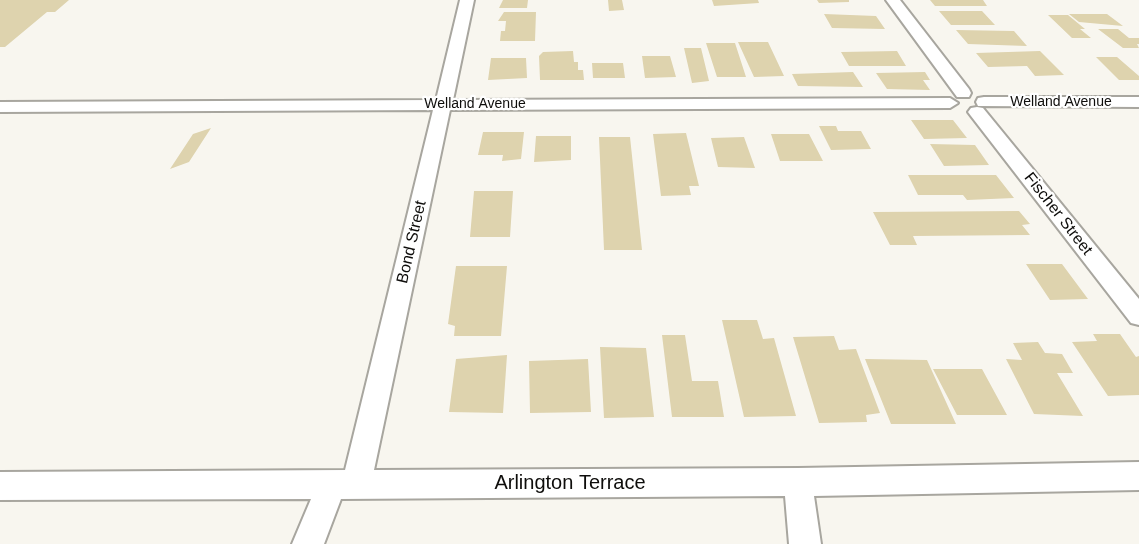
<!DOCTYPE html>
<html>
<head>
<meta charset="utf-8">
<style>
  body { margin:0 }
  canvas { display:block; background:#f8f6ef }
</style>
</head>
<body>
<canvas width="1139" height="544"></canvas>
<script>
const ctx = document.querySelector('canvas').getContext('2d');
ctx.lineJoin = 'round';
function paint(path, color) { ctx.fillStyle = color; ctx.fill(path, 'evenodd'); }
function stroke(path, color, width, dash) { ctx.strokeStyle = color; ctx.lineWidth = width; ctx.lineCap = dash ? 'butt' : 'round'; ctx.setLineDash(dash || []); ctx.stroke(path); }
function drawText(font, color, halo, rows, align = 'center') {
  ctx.font = font + ' Helvetica,sans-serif'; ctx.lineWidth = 4.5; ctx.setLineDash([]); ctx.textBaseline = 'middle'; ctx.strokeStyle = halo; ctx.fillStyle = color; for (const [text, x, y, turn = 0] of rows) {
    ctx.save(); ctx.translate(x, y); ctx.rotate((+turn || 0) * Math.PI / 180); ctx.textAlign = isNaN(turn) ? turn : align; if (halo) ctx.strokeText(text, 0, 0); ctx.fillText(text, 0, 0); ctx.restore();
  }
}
paint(new Path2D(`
  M0,0H69L55,12H47L5,47H0Z
  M503,0H528L527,8H499Z
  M608,0H622L624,10L609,11Z
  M712,0H758L759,3L714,6Z
  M817,0H849V2L819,3Z
  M930,0H983L987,6H935Z
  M939,11H982L995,25H951Z
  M504,12H536L535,41H500L501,31H505L506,21H498Z
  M824,14L876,16L885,29L832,28Z
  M1069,14H1107L1123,26L1079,22Z
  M1048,15H1068L1085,29H1080L1091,38H1072Z
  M1098,29H1118L1129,38H1139V44H1137L1139,48H1123Z
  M956,30L1014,31L1027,46L968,44Z
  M738,42H768L784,76L754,77Z
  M706,43H735L746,77H717Z
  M684,48H701L709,81L692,83Z
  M573,51L574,62H578V70H583L584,80H540L539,56L543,52Z
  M897,51L906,66H849L841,52Z
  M1040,51L1064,75L1035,76L1027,66L988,67L976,53Z
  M642,56H670L676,77L645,78Z
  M1096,57H1117L1139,76V80H1119Z
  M491,58H526L527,78L488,80Z
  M592,63H623L625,78H593Z
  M853,72L863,87L798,86L792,74Z
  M925,72L930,80H923L930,90L887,89L876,73Z
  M911,120H953L967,138L924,139Z
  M819,126H836L838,131H861L871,149L831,150Z
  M211,128L189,162L170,169L193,134Z
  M483,132H524L521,159L502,161L503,155H478Z
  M686,133L699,186H689L691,195L661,196L653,134Z
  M771,134H809L823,161H780Z
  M536,136H571V160L534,162Z
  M599,137H630L642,250H604Z
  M744,137L755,168L718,167L711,138Z
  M930,144L975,145L989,165L944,166Z
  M908,175H996L1014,198L967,200L963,195H918Z
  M474,191H513L510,237H470Z
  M1019,211L1030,224L1022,225L1030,235L913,236L917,245H890L873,212Z
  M1026,264H1062L1088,299L1050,300Z
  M456,266H507L501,336H454L455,326L448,324Z
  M722,320H757L763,339L774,338L796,416L744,417Z
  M1093,334H1120L1136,357L1139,356V395L1108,396L1072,342L1097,341Z
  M662,335H685L692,381H718L724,417H672Z
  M834,336L839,350L856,349L880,413L866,415L867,422L819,423L793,337Z
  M1038,342L1045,353L1062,354L1073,373H1057L1083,416L1034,414L1006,359L1022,360L1013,343Z
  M600,347L646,348L654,417L604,418Z
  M507,355L503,413L449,412L456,359Z
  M588,359L591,412L530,413L529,361Z
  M865,359L927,360L956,424H891Z
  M933,369H982L1007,415H957Z`), '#ded3ae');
const street = new Path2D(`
  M460,0H474L453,100L950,98L958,103L950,108L450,110L374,470L798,468L1139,462V490L814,496L821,544H789L785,496L341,499L324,544H292L311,499L0,500V472L345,470L433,110L0,112V102L436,100Z
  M886,0H900L969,89L971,93L969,97H957Z
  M984,97H1139V107L978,106L976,102L978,98Z
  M977,107L983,108L1139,299V325L1131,323L971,116L968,112L971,108Z`);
stroke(street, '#a8a69f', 4);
paint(street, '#fff');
drawText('14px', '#0e0d0b', '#fff', [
  ["Welland Avenue",1061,102],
  ["Welland Avenue",475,104]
]);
drawText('16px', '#0e0d0b', '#fff', [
  ["Fischer Street",1058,214,52],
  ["Bond Street",412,242,-77]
]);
drawText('20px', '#0e0d0b', '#fff', [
  ["Arlington Terrace",570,483]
]);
</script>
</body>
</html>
